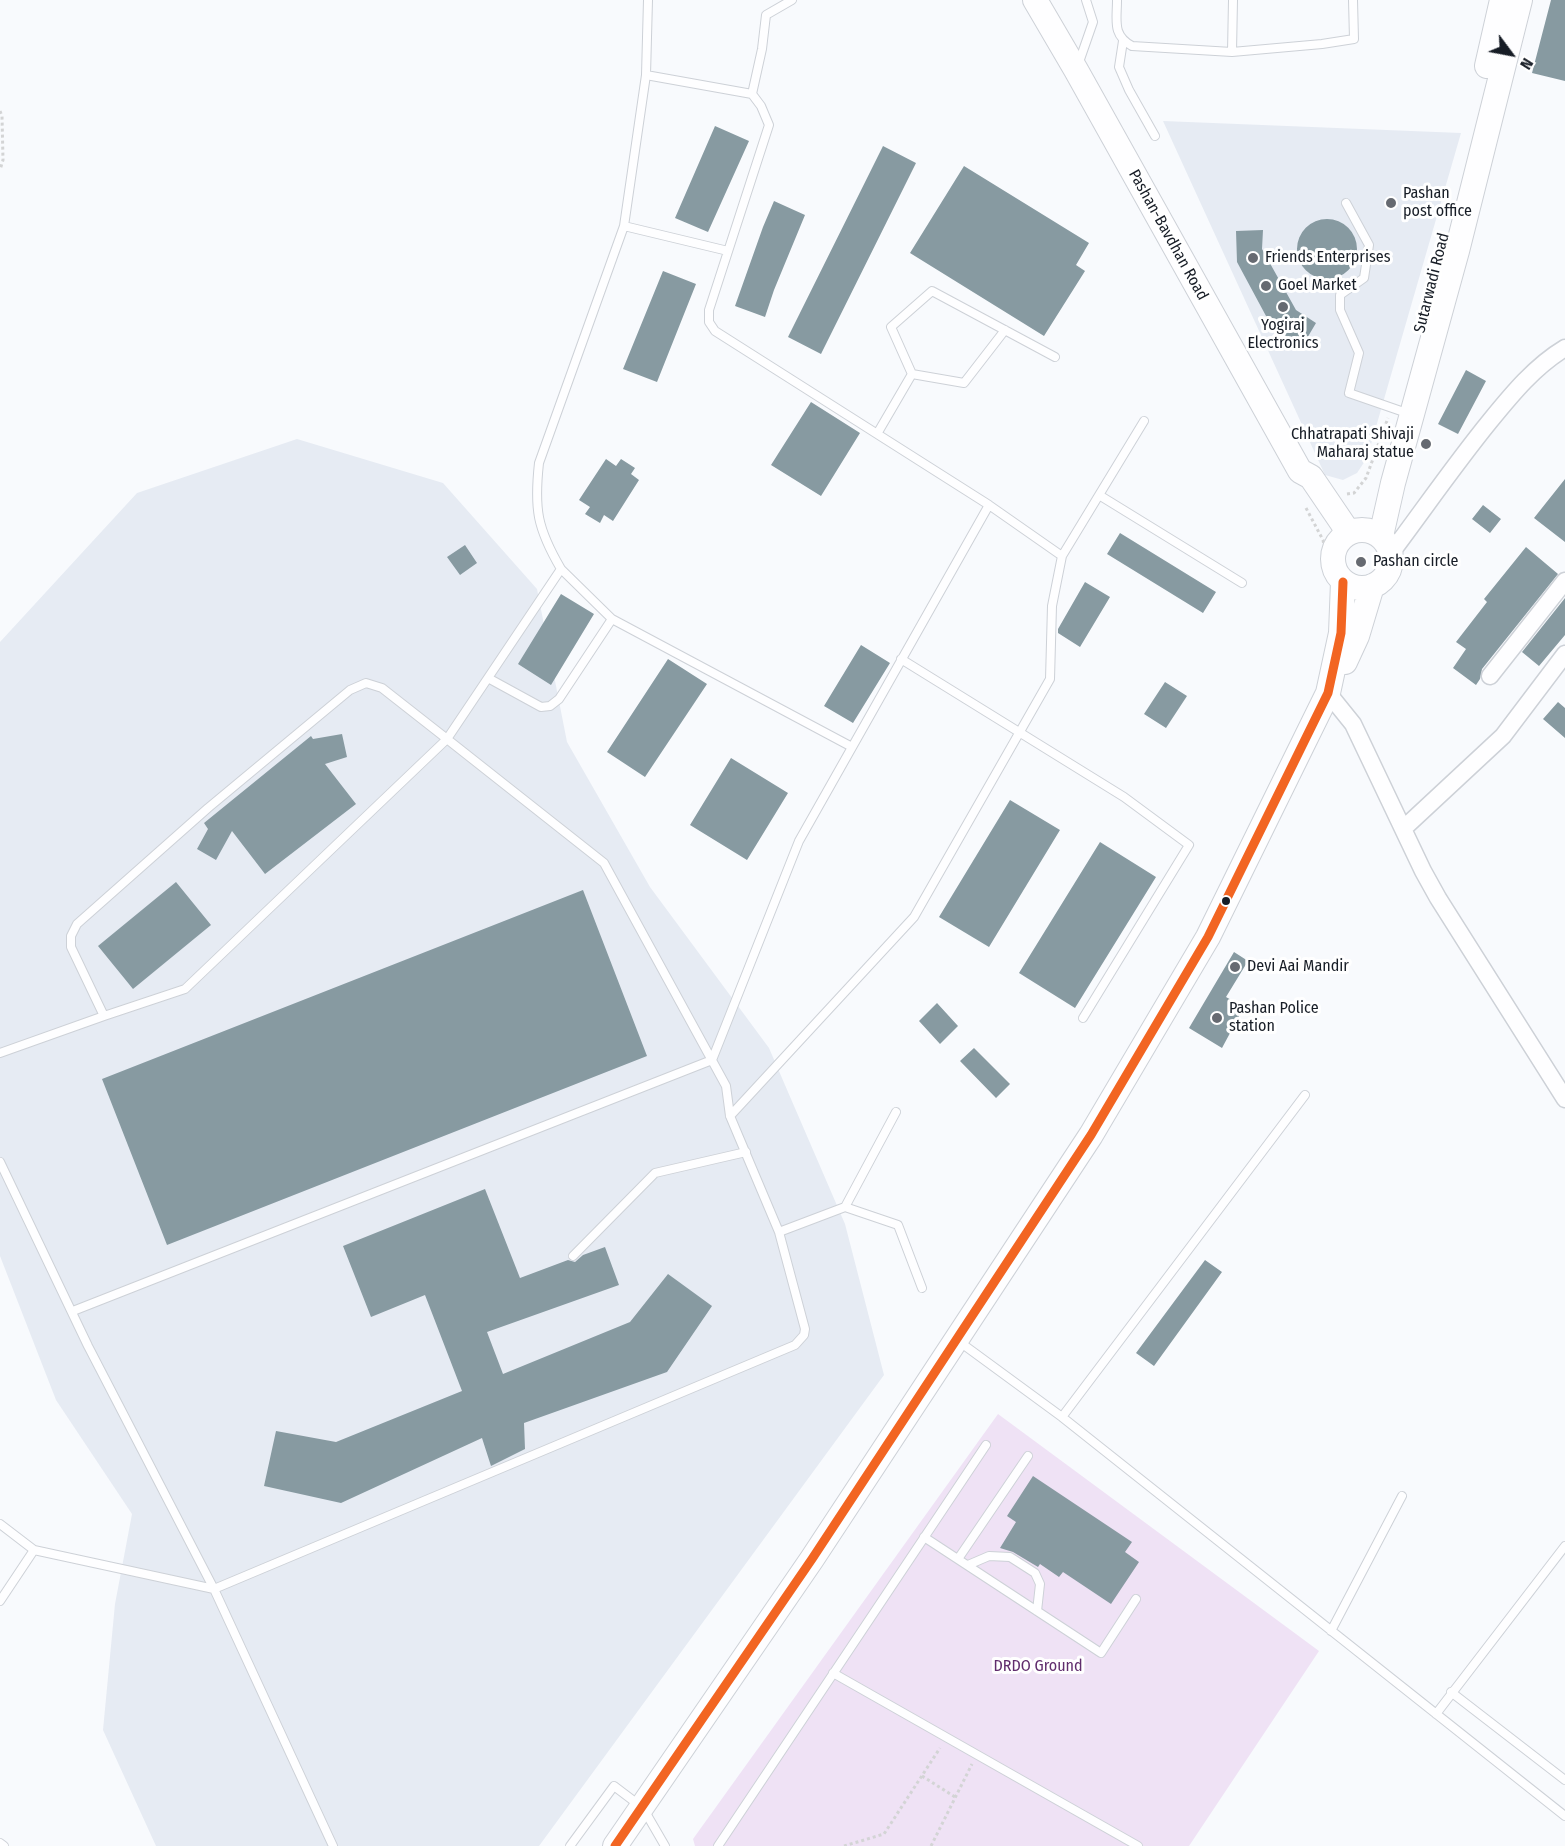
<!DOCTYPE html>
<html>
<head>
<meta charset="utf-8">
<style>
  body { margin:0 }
  #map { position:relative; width:1565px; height:1846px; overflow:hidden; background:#f8fafd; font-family:"Fira Sans Condensed",sans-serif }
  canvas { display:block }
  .north { position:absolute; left:1481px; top:24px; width:60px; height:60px; -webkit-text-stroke:4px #fff; paint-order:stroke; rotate:122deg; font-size:16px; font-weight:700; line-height:24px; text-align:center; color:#171d26 }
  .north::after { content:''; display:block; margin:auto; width:21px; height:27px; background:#171d26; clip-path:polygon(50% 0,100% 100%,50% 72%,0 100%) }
</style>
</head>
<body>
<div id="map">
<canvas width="1565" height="1846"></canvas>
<div class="north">N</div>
</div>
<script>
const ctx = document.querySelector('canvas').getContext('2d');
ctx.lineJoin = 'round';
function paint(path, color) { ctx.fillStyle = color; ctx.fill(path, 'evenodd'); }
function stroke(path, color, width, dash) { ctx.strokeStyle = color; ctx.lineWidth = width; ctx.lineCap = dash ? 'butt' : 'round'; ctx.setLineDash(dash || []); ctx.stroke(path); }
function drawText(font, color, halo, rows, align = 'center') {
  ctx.font = font + ' "Fira Sans Condensed",sans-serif'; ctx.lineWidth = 6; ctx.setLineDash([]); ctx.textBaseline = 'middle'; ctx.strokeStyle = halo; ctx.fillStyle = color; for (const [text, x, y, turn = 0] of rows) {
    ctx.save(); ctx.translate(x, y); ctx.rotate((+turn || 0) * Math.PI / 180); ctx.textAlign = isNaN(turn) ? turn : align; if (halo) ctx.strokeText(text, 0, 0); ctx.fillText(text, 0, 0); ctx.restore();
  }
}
paint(new Path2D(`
  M1163,121L1461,133L1367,458L1357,473L1343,480L1325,475Z
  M297,439L443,483L537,589L567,742L650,887L769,1048L845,1224L884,1375L539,1846H156L103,1730L115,1604L132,1514L56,1400L0,1256V642L137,493Z`), '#e6ebf3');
paint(new Path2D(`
  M998,1414L1319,1651L1189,1846H695L693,1839Z`), '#efe2f5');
paint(new Path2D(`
  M1551,0H1565V81L1532,73Z
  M715,126L749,141L708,232L675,218Z
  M883,146L916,163L821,354L788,337Z
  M964,166L1089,243L1076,265L1085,271L1044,336L910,253Z
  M774,201L805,215L774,290L765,317L735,306L763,227Z
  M1297 249a30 30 0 1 1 60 0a30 30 0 1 1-60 0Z
  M1263,230L1262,249L1296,310L1316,323L1303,345L1273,329L1237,262L1236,231Z
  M663,271L696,284L657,382L623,369Z
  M1466,370L1486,381L1458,434L1438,424Z
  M811,402L860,433L821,496L771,465Z
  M606,459L616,466L621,459L635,468L631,474L639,480L613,521L604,515L600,523L585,514L590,507L579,500Z
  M1565,479V542L1534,518Z
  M1483,505L1501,519L1490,533L1472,519Z
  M1120,533L1216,592L1203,613L1107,554Z
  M465,545L477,563L460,575L447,557Z
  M1526,547L1558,574L1482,669L1480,679L1476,685L1453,668L1466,649L1456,642L1487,602L1484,599Z
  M1085,582L1110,597L1080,647L1058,633V629Z
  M561,594L594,614L551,685L518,664Z
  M1565,598V635L1539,666L1522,652Z
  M861,645L890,663L853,723L824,706Z
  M668,659L707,684L645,777L607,752Z
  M1165,682L1187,696L1166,728L1144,714Z
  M1558,702L1565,708V738L1543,719Z
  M342,734L347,757L325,764L356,804L265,874L232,831L216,860L197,849L208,829L204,823L311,736L313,739Z
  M731,758L788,793L747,860L690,825Z
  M1010,800L1060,830L989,947L939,917Z
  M1100,842L1156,877L1075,1008L1019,973Z
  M176,882L211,925L133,989L98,946Z
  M583,890L647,1056L167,1245L102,1079Z
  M1234,952L1248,961L1226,997L1244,1007L1222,1048L1189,1028Z
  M937,1003L958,1026L940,1044L919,1021Z
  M974,1048L1010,1084L996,1098L960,1061Z
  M485,1189L520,1278L568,1260L575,1262L583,1255L605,1247L619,1285L487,1332L503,1374L630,1322L668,1274L712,1306L667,1372L524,1423L525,1449L491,1466L482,1438L341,1503L264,1486L276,1431L336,1442L462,1391L425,1295L371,1317L343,1246Z
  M1205,1260L1222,1272L1154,1366L1136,1353Z
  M1033,1476L1132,1542L1125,1552L1139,1562L1111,1604L1063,1572L1059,1577L1040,1564L1038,1567L1013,1552L1000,1548L1016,1522L1007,1516Z`), '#879aa1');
const service = new Path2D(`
  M1117,0C1117,21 1112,35 1132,46L1232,52L1322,44L1354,39L1353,0
  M1123,41L1119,67L1129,90L1155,136
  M1232,52L1233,0
  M1078,65L1093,22L1086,0
  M646,75L752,94L761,106L769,125L709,310V322L715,331L989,505
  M752,94L762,49L766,15L792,0
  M1346,203L1369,245L1364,278L1340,295V310L1359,353L1349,393L1401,411
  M624,226L728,251
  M912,374L964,383L1005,330
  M877,434L912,374L891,327L932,291L1055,357
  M1099,495L1242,583
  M561,569L612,619L852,747
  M901,659L1124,797L1189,845L1083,1018
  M488,678L541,707L550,706L559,699L612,619
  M0,1053L104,1016L71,947V936L77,924L208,808L350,690L366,683L382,688L447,739L185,989L104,1016
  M730,1116L914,917L1050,679L1052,606L1062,556L1144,421
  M0,1162L88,1346L214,1589
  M845,1207L896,1112
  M779,1232L845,1207L898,1225L922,1288
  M573,1256L655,1173L746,1152
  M73,1311L712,1060L799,841L989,505L1062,556
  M957,1340L1062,1417L1565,1816
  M1062,1417L1305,1095
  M0,1524L34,1550
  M924,1537L1101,1653L1136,1599
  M958,1559L1028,1456
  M968,1565L989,1556L1010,1557L1035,1573L1040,1584L1037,1611
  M0,1601L34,1550L214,1589
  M1331,1631L1402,1496
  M833,1673L1138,1846
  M1451,1692L1565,1780
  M1436,1714L1565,1546
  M0,1843L4,1846
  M333,1846L214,1589L795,1345L804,1335L805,1329L779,1232L730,1116L726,1086L604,863L447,739L561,569C537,528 534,509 539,463L624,226L646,75L648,0
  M570,1846L614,1786L643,1808L665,1846
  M718,1846L986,1445`);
const minor = new Path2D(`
  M1391,553C1424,509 1455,464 1490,421C1512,394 1535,366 1565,348
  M1490,676L1565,581
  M1328,693L1353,724L1423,871L1438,898L1565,1099
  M1403,829L1503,736L1565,654`);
const secondary = new Path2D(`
  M1035,0L1076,70L1300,471L1311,477L1349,533
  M1487,66L1502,0
  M1333 559a29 29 0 1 1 58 0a29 29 0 1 1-58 0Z
  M1381,536L1393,483L1457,251L1520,0
  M1345,662L1357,636L1372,586
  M615,1846L812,1559L1091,1135L1208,937L1328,693L1341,633L1343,582`);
stroke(service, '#cdd1d7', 10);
stroke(minor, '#cdd1d7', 19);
stroke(secondary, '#cdd1d7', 26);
stroke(new Path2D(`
  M0,111L2,116L3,160L0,170
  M1347,494L1354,493L1366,478L1388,418
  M1306,508L1323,540L1328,568
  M922,1776L955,1797
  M844,1846L884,1834L940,1748
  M931,1846L972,1764`), '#d3d4d5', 3, [3, 3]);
stroke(service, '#fefeff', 8);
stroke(minor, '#fefeff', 16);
stroke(secondary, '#fefeff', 24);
stroke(new Path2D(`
  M615,1846L812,1559L1091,1135L1208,937L1328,693L1341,633L1343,582`), '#f26522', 9);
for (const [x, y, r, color] of [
  [1391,203,6,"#666a71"],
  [1253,258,6,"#666a71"],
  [1266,286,6,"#666a71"],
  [1283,307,6,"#666a71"],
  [1426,444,6,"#666a71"],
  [1361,562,6,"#666a71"],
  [1226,901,5,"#171d26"],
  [1235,967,6,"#666a71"],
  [1217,1018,6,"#666a71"]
]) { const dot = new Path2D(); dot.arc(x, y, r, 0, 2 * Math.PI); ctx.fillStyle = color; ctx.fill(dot); stroke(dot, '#fff', 2); }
drawText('16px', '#171d26', '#fff', [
  ["Pashan",1403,194],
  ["post office",1403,212],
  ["Friends Enterprises",1265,258],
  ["Goel Market",1278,286],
  ["Yogiraj",1283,326,"center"],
  ["Electronics",1283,344,"center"],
  ["Chhatrapati Shivaji",1414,435,"right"],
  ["Maharaj statue",1414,453,"right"],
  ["Pashan circle",1373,562],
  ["Devi Aai Mandir",1247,967],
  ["Pashan Police",1229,1009],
  ["station",1229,1027]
], 'left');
drawText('16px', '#171d26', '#fff', [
  ["Pashan-Bavdhan Road",1168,235,61],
  ["Sutarwadi Road",1432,283,-76]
]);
drawText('16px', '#602d6d', '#fff', [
  ["DRDO Ground",1038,1667]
]);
</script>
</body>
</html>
